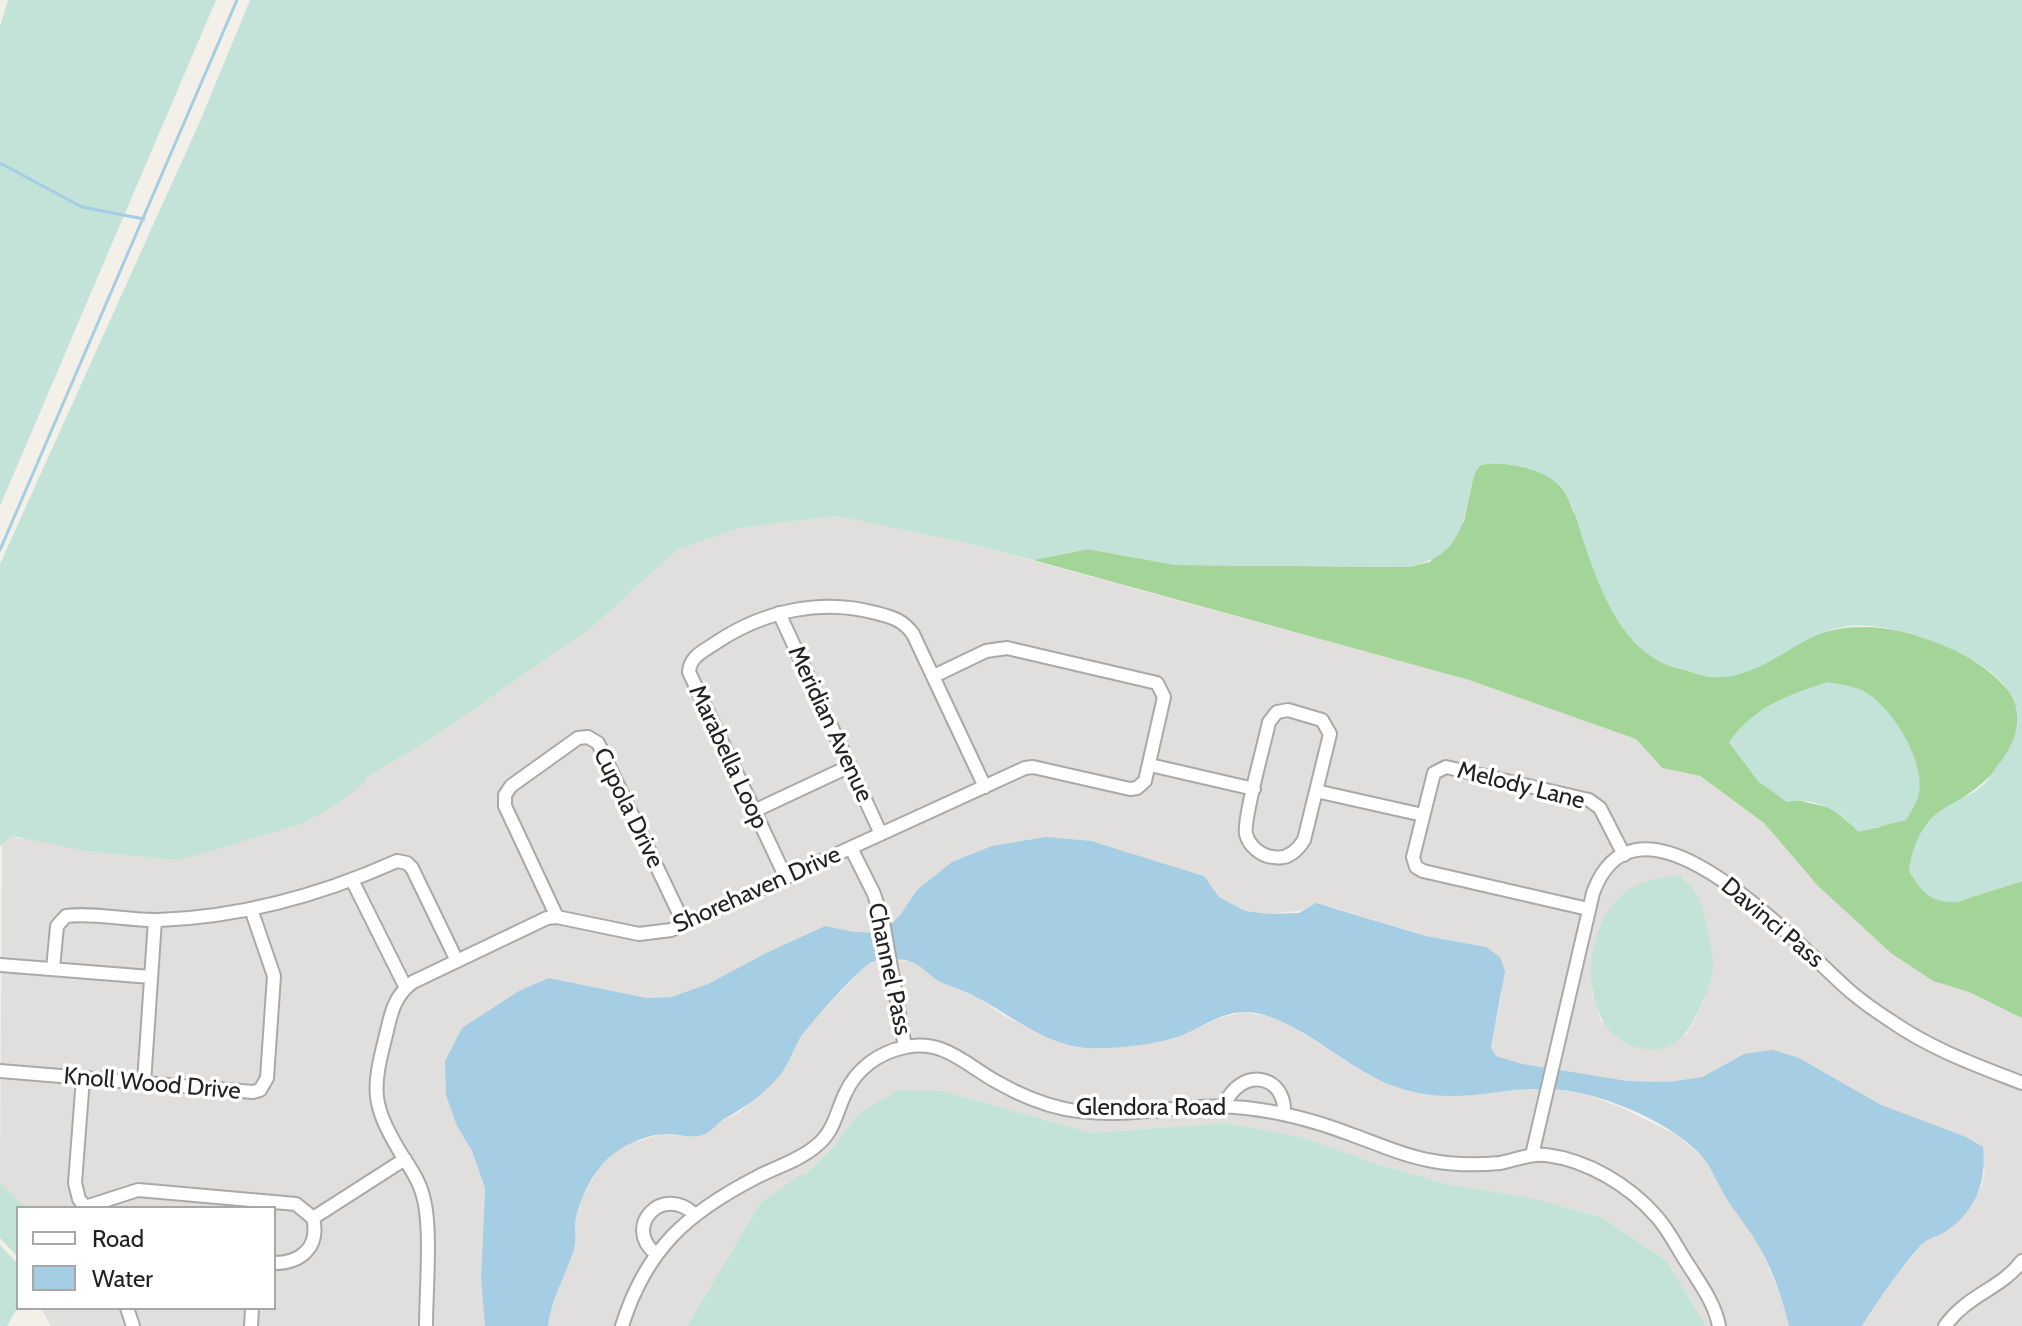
<!DOCTYPE html>
<html>
<head>
<meta charset="utf-8">
<style>
  body { margin:0 }
  #map { position:relative; width:2022px; height:1326px; overflow:hidden; background:#f2f0e8; font-family:Cabin,sans-serif }
  canvas { display:block }
  .legend { position:absolute; left:16px; top:1206px; width:260px; height:104px; box-sizing:border-box; background:#fff; border:2px solid #a7a7a7; margin:0; padding:10px 14px; list-style:none; font-size:24px; color:#222 }
  .legend li { display:flex; align-items:center; gap:16px; height:40px }
  .legend b { width:40px; border:2px solid #a7a7a7 }
</style>
</head>
<body>
<div id="map">
<canvas width="2022" height="1326"></canvas>
<ul class="legend">
<li><b style="height:10px;background:#fff"></b>Road</li>
<li><b style="height:22px;background:#a5cde3"></b>Water</li>
</ul>
</div>
<script>
const ctx = document.querySelector('canvas').getContext('2d');
ctx.lineJoin = 'round';
function paint(path, color) { ctx.fillStyle = color; ctx.fill(path, 'evenodd'); }
function stroke(path, color, width, dash) { ctx.strokeStyle = color; ctx.lineWidth = width; ctx.lineCap = dash ? 'butt' : 'round'; ctx.setLineDash(dash || []); ctx.stroke(path); }
function drawText(font, color, halo, rows, align = 'center') {
  ctx.font = font + ' Cabin,sans-serif'; ctx.lineWidth = 7; ctx.setLineDash([]); ctx.textBaseline = 'middle'; ctx.strokeStyle = halo; ctx.fillStyle = color; for (const [text, x, y, turn = 0] of rows) {
    ctx.save(); ctx.translate(x, y); ctx.rotate((+turn || 0) * Math.PI / 180); ctx.textAlign = isNaN(turn) ? turn : align; if (halo) ctx.strokeText(text, 0, 0); ctx.fillText(text, 0, 0); ctx.restore();
  }
}
paint(new Path2D(`
  M836,516L971,544L1469,680L1636,739L1661,768L1699,776L1764,823L1818,886L1892,954L1933,981L1969,992L2022,1018V1326H1862L1889,1284L1925,1241L1948,1230L1972,1205L1982,1185L1985,1169L1906,1116L1880,1105L1799,1058L1744,1054L1701,1077L1668,1082L1628,1081L1523,1064L1496,1056L1491,1048L1502,993L1486,947L1426,936L1332,907L1270,914L1245,911L1219,897L1204,876L1091,841L918,890L901,914L883,933L855,932L825,926L766,953L708,984L671,997L648,998L549,978L457,1126L472,1151L485,1188L481,1279L485,1326H51L41,1308H274V1208H26L0,1183L2,842L12,836L19,839L338,803L367,777L426,742L590,629L677,550L739,528ZM1679,876L1685,879L1697,894L1705,997L1693,1024L1686,1035L1601,1022L1592,993L1597,935L1649,881Z
  M889,960L912,961L948,986L975,996L1006,1017L1045,1036L1075,1047L1103,1049L1173,1039L1217,1019L1243,1012L1278,1018L1359,1069L1391,1085L1483,1093L1549,1088L1587,1095L1620,1107L1675,1134L1702,1156L1761,1249L1784,1304L1789,1326H1706L1666,1260L1603,1218L1533,1198L1447,1184L1377,1164L1302,1137L1225,1123L1092,1133L943,1091L858,1114L832,1149L804,1175H800L761,1202L687,1326H548L550,1312L575,1245L576,1217L583,1196L599,1168L613,1154L631,1143L663,1134L689,1137L704,1134L725,1119L738,1113L784,1070L798,1041L814,1020L868,963Z`), '#e0dfde');
paint(new Path2D(`
  M1492,463C1515,464 1548,469 1563,489C1568,496 1571,506 1574,513L1694,672C1746,687 1769,655 1812,637C1871,610 1966,641 2007,689C2022,708 2022,730 2010,751C1993,778 1970,795 1942,810L1956,902L2022,881V1018L1969,992L1933,981L1892,954L1818,886L1764,823L1700,776L1662,768L1636,739L1469,680L1033,560L1088,549L1176,565L1408,567L1430,562L1464,521L1474,474L1480,465ZM1729,742L1881,827L1859,831L1831,808L1784,797L1759,782Z`), '#a3d599');
paint(new Path2D(`
  M8,0H216L0,506V27Z
  M250,0H2022V881L1956,902C1931,903 1921,892 1909,871C1911,853 1917,835 1929,821C1943,804 1968,799 1984,784C1989,779 1993,771 1998,765C2014,745 2022,725 2014,700C2003,676 1972,657 1949,648C1917,635 1878,621 1843,627C1795,635 1761,682 1710,677C1700,676 1690,671 1680,669C1623,656 1600,590 1583,540C1578,524 1573,504 1563,490C1546,467 1505,461 1480,465C1472,476 1471,489 1468,502C1460,541 1447,559 1408,567L1176,565L1088,549L1032,560L971,544L836,516L739,528L677,550L590,629L426,742L367,777L364,783L339,803L301,824L179,860L87,851L12,836L0,846V564L201,119Z
  M1828,682C1838,684 1849,685 1859,689C1890,701 1929,765 1918,798C1915,806 1910,813 1906,820L1858,832C1843,812 1812,795 1787,802L1759,782L1729,742C1755,706 1787,695 1828,682Z
  M1679,876C1685,879 1692,886 1696,893C1704,906 1714,954 1713,970C1711,981 1706,995 1701,1005C1689,1033 1675,1056 1639,1048C1577,1033 1580,930 1622,895C1636,882 1660,877 1679,876Z
  M899,1090L943,1091L1092,1133L1225,1123L1302,1137L1377,1164L1447,1184L1533,1198L1603,1218L1666,1260L1706,1326H687L761,1202L800,1175H804L832,1149L858,1114Z
  M0,1183L26,1208H18V1257L0,1238Z
  M0,1245L18,1264V1306L7,1326H0Z`), '#c3e2d8');
paint(new Path2D(`
  M1046,837L1091,841L1204,876L1219,897L1245,911L1270,914L1299,913L1316,903L1426,936L1486,947L1500,957L1505,971L1491,1048L1496,1056L1523,1064L1628,1081L1668,1082L1702,1077L1744,1054L1773,1050L1799,1058L1881,1105L1966,1137L1983,1147C1986,1181 1978,1208 1948,1230C1940,1236 1929,1237 1921,1245C1899,1270 1880,1297 1862,1326H1789C1783,1300 1774,1274 1761,1250C1751,1231 1736,1214 1725,1196C1717,1182 1710,1165 1700,1154C1666,1119 1594,1089 1545,1089C1489,1088 1452,1107 1394,1086C1347,1070 1289,1010 1243,1012C1218,1013 1197,1031 1174,1038C1152,1045 1101,1051 1078,1047C1039,1040 1009,1014 976,997C964,990 951,988 939,981C930,976 922,966 912,962C902,958 883,959 872,962C861,966 809,1025 800,1038C793,1050 789,1063 781,1074C764,1094 747,1106 724,1119C718,1123 712,1131 705,1134C691,1140 678,1133 665,1134C642,1135 615,1149 601,1166C590,1179 580,1200 576,1217C574,1228 577,1239 574,1249C566,1275 551,1299 548,1326H485L481,1279L485,1188L472,1151L457,1126L446,1095L445,1061L462,1028L519,991L549,978L647,998L671,997L708,984L766,953L825,926L855,932L883,933L901,914L917,890L952,862L992,846Z`), '#a5cde3');
stroke(new Path2D(`
  M0,163L82,207L144,219
  M0,550L237,0`), '#a5cde3', 3);
const minor = new Path2D(`
  M779,613L881,834
  M1288,710L1322,720L1330,734L1304,840C1297,851 1287,860 1273,857C1261,856 1249,846 1246,834C1243,819 1265,742 1269,722L1277,712Z
  M1150,765L1254,789
  M1316,791L1423,815
  M754,811L850,766
  M851,848L874,894L883,922L905,1047
  M786,878L689,672C690,656 704,651 717,642C764,611 821,598 876,613C892,617 903,620 913,634L985,787
  M352,880L406,988
  M1588,909L1423,871L1416,867L1413,857L1434,773L1446,767L1589,800L1600,808L1624,855
  M557,917L505,806V795L511,786L578,738L588,737L598,743L684,924
  M0,965L151,977
  M53,969L57,926L66,916C92,912 130,921 159,920C242,917 321,895 397,861L407,863L412,868L457,961
  M0,1071L253,1092L260,1090L267,1078L274,976L251,909
  M83,1078L75,1183L79,1199L86,1208
  M144,1083L155,920
  M1224,1106C1240,1066 1286,1074 1284,1113
  M1532,1155L1593,893C1639,766 1804,952 1851,992C1863,1002 1877,1012 1891,1021C1931,1049 1976,1065 2022,1083
  M85,1207L138,1190L296,1204L313,1218C320,1247 301,1263 274,1263
  M313,1218L405,1159
  M655,1253C623,1227 662,1184 694,1214
  M127,1308L133,1326
  M251,1326L252,1308
  M426,1326C426,1292 432,1226 423,1196C419,1180 409,1166 400,1152C371,1103 372,1090 386,1035C391,1013 394,996 413,982L547,918L557,917L639,934L671,930L1025,768L1033,767L1130,789L1137,788L1145,781L1164,697L1157,683L1007,648L986,651L934,676
  M622,1326C646,1249 687,1213 757,1177C776,1167 800,1160 816,1146C834,1132 836,1113 845,1094C856,1069 879,1052 906,1047C944,1039 966,1065 997,1082C1018,1094 1041,1104 1065,1109C1125,1121 1186,1101 1246,1108C1282,1112 1316,1121 1350,1134C1378,1144 1404,1156 1433,1161C1455,1165 1478,1165 1500,1163C1516,1160 1530,1153 1546,1155C1587,1160 1629,1185 1656,1216C1669,1230 1678,1250 1689,1266C1701,1285 1715,1304 1719,1326
  M1945,1326C1969,1293 2000,1290 2022,1261`);
stroke(minor, '#a9a9a9', 16);
stroke(minor, '#fff', 12);
drawText('24px', '#222', '#fff', [
  ["Meridian Avenue",830,724,65],
  ["Marabella Loop",728,757,65],
  ["Melody Lane",1521,786,14],
  ["Cupola Drive",628,808,64],
  ["Shorehaven Drive",757,890,-24],
  ["Davinci Pass",1772,923,40],
  ["Channel Pass",889,969,78],
  ["Knoll Wood Drive",152,1084,5],
  ["Glendora Road",1151,1108]
]);
</script>
</body>
</html>
